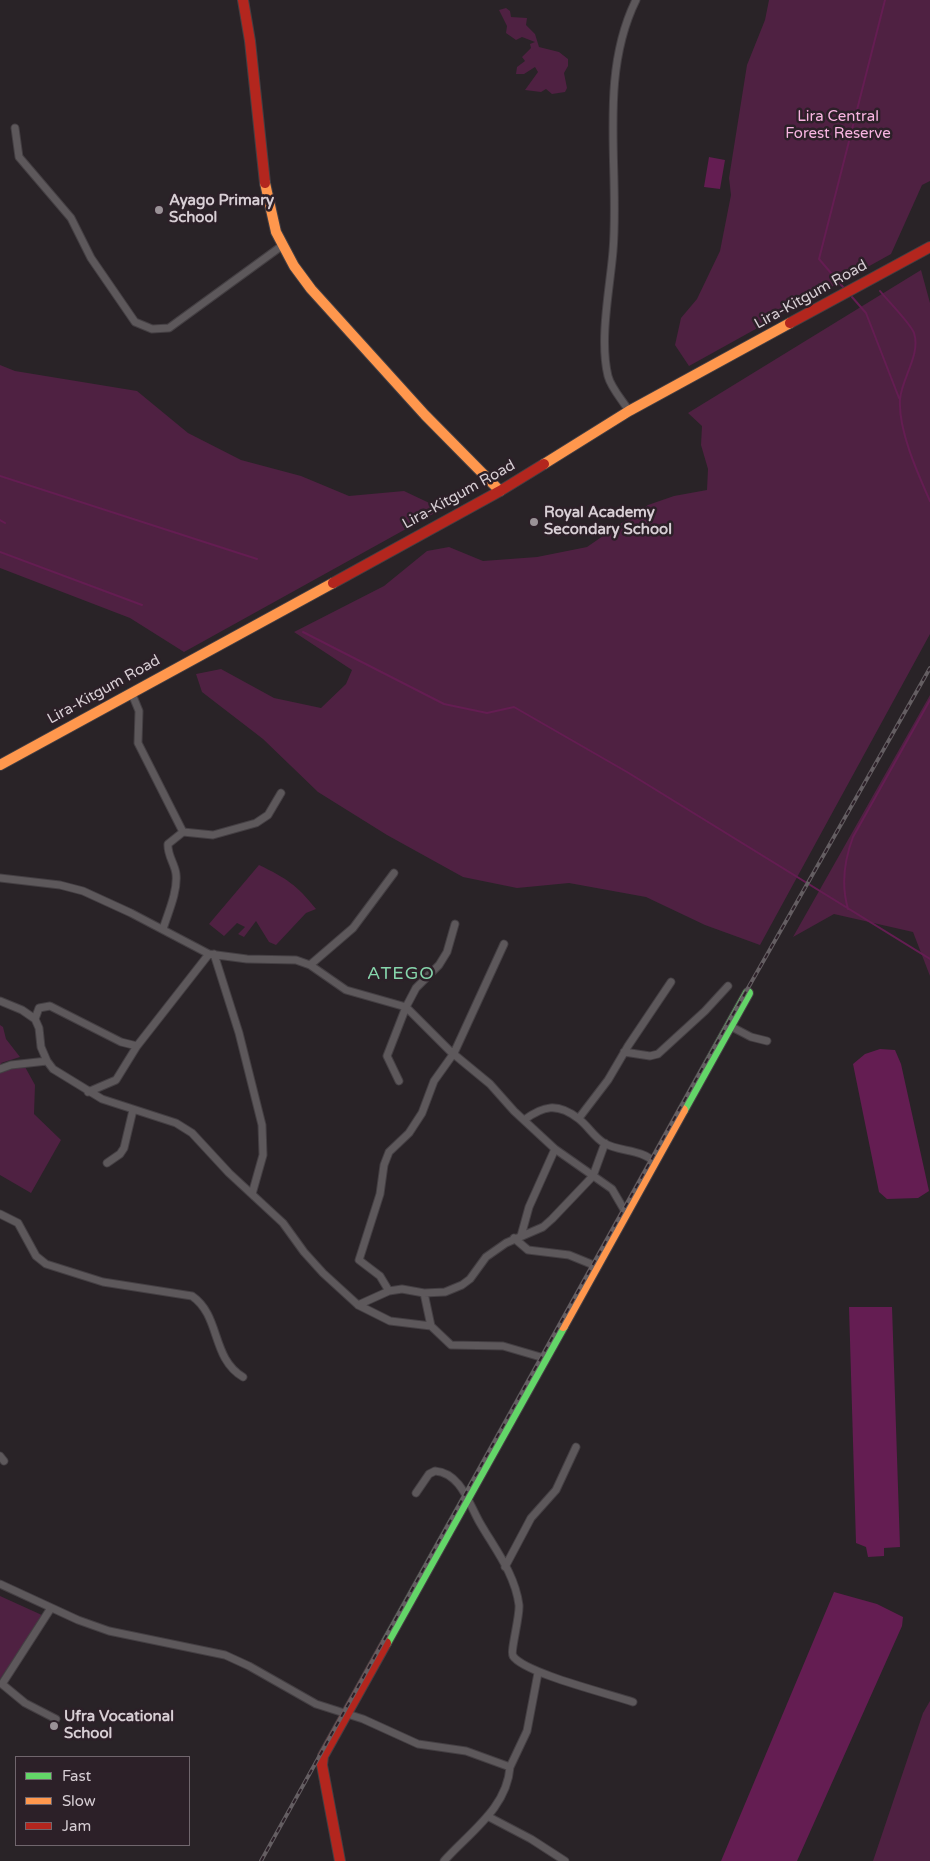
<!DOCTYPE html>
<html>
<head>
<meta charset="utf-8">
<style>
  body { margin:0 }
  #map { position:relative; width:930px; height:1861px; overflow:hidden; background:#292327; font-family:"Varela Round",sans-serif }
  canvas { display:block }
  .legend { position:absolute; left:15px; top:1756px; width:175px; height:90px; box-sizing:border-box; background:#2c2028; border:1px solid #70666d; margin:0; padding:6px 9px; list-style:none; font-size:15px; color:#d7ced4 }
  .legend li { display:flex; align-items:center; gap:10px; height:25px }
  .legend b { width:25px; border:1px solid #70666d }
</style>
</head>
<body>
<div id="map">
<canvas width="930" height="1861"></canvas>
<ul class="legend">
<li><b style="height:6px;background:#63d668"></b>Fast</li>
<li><b style="height:6px;background:#ff974d"></b>Slow</li>
<li><b style="height:6px;background:#b3261e"></b>Jam</li>
</ul>
</div>
<script>
const ctx = document.querySelector('canvas').getContext('2d');
ctx.lineJoin = 'round';
function paint(path, color) { ctx.fillStyle = color; ctx.fill(path, 'evenodd'); }
function stroke(path, color, width, dash) { ctx.strokeStyle = color; ctx.lineWidth = width; ctx.lineCap = dash ? 'butt' : 'round'; ctx.setLineDash(dash || []); ctx.stroke(path); }
function drawText(font, color, halo, rows, align = 'center') {
  ctx.font = font + ' "Varela Round",sans-serif'; ctx.lineWidth = 5; ctx.setLineDash([]); ctx.textBaseline = 'middle'; ctx.strokeStyle = halo; ctx.fillStyle = color; for (const [text, x, y, turn = 0] of rows) {
    ctx.save(); ctx.translate(x, y); ctx.rotate((+turn || 0) * Math.PI / 180); ctx.textAlign = isNaN(turn) ? turn : align; if (halo) ctx.strokeText(text, 0, 0); ctx.fillText(text, 0, 0); ctx.restore();
  }
}
paint(new Path2D(`
  M769,0H930V181L922,185L891,254L689,366L675,345L681,318L697,299L720,251L731,195L729,178L747,65L765,20Z
  M506,8L510,11L511,17L527,18L526,25L535,34L539,47L559,52L568,59V66L564,73L567,88L565,92L552,94L546,89L541,92L525,90L538,72L535,67L524,74H516L517,67L525,61L522,57L531,48L530,44L535,42L522,37L516,40L506,33L507,26L499,10Z
  M921,270L930,303V634L760,945L705,925L646,897L569,883L517,888L463,877L387,835L318,792L263,739L202,692L196,674L221,669L274,698L321,708L346,684L352,670L294,632L384,586L427,551L449,547L483,561L537,557L587,547L648,505L674,496L707,490L708,469L701,445L702,426L688,413Z
  M0,365L15,371L137,391L188,433L241,460L301,476L349,496L404,491L442,509L184,652L130,618L0,568Z
  M930,695V976L913,932L834,914L793,937Z
  M259,865C286,878 297,885 316,909L306,913L276,945L269,942L256,921L244,937L238,934L245,927L237,923L224,936L209,924Z
  M0,1025L3,1027L6,1039L20,1057L1,1063L5,1069L24,1065L35,1085L34,1114L61,1140L31,1193L0,1175Z
  M0,1596L44,1616L0,1679Z
  M930,1701V1861H873L923,1713Z`), '#4f2142');
paint(new Path2D(`
  M709,157L725,160L720,189L704,187Z
  M880,1049L895,1050L901,1064L929,1191L918,1198L887,1199L879,1192L853,1064L865,1054Z
  M849,1307H892L900,1547L884,1548V1556L868,1557L866,1547L856,1543Z
  M834,1592L877,1604L903,1617L902,1626L797,1861H721Z`), '#641d52');
stroke(new Path2D(`
  M843,287L819,259L885,0
  M880,291C887,300 911,324 914,333C921,354 902,378 900,399C898,430 918,474 930,501
  M852,297L866,313L899,398
  M0,476L257,559
  M0,520L5,523
  M0,552L142,605
  M303,632L444,704L487,713L514,707L627,772L930,959
  M848,909C841,885 844,861 853,837L930,700`), '#641d52', 2);
const street = new Path2D(`
  M15,128L19,157L71,218L91,258L135,322L152,329L169,328L283,245
  M629,411C623,401 611,388 608,376C599,339 610,288 613,251C620,168 598,77 636,0
  M132,694L139,711L138,743L183,832
  M0,878L60,885L83,891L131,913L209,954L247,959L296,960L310,965L346,990L406,1007L450,1051L490,1084L514,1111L555,1149L529,1207L521,1236
  M163,929C168,913 178,891 176,874C175,864 167,855 168,844L183,832L213,835L256,823L268,815L281,793
  M214,954L239,1033L262,1125L263,1155L252,1194
  M310,965L353,928L394,873
  M0,1001L22,1010L35,1019L39,1028L41,1047L47,1061L53,1069L102,1099L176,1123L192,1133L229,1173L283,1223L304,1252L323,1273L358,1305L390,1321L431,1326L451,1345L503,1346L544,1358
  M35,1019L39,1008L50,1006L121,1042L137,1046L209,954
  M730,1026L751,1037L767,1041
  M624,1052L650,1056L658,1054L705,1011L728,986
  M0,1069L11,1065L47,1061
  M399,1081L387,1056L406,1007L416,988L439,965L447,952L455,924
  M88,1092L116,1080L137,1046
  M579,1118L608,1080L628,1046L671,982
  M524,1120C543,1106 557,1102 579,1119C588,1126 594,1137 604,1143C619,1152 642,1149 654,1162
  M555,1149L612,1189L626,1213
  M107,1163L120,1154L124,1148L133,1110
  M0,1214L18,1223L36,1256L46,1264L103,1282L192,1296C221,1316 211,1358 243,1377
  M514,1238L528,1250L569,1255L596,1266
  M389,1291L380,1276L359,1260L380,1194L384,1165L389,1152L409,1133L422,1113L434,1081L454,1053L504,944
  M424,1293L431,1326
  M358,1305L389,1291L402,1289L424,1293L445,1292L462,1285L470,1279L486,1257L506,1243L543,1227L552,1219L593,1176L605,1143
  M0,1456L4,1461
  M416,1493L429,1474L435,1471C461,1473 469,1504 480,1523C495,1549 515,1574 519,1605C520,1617 510,1651 513,1656C524,1673 610,1694 633,1702
  M505,1567L531,1518L556,1490L576,1447
  M0,1584L78,1620L109,1631L225,1655L249,1666L316,1704L363,1719L418,1744L466,1751L510,1767C507,1808 470,1832 444,1861
  M51,1608L2,1684L25,1703L56,1719
  M510,1767L527,1731L538,1673
  M489,1817L531,1839L565,1861`);
const fast = new Path2D(`
  M683,1110L748,993
  M386,1643L563,1326`);
const slow = new Path2D(`
  M265,183L276,232L294,266L311,289L425,415L500,491
  M544,464L629,411L790,323
  M0,765L333,583
  M563,1326L683,1110`);
const jam = new Path2D(`
  M243,0L250,41L265,183
  M790,323L930,247
  M333,583L500,491L544,464
  M340,1861L322,1765L323,1756L386,1643`);
stroke(street, '#443f43', 9);
stroke(fast, '#443f43', 12);
stroke(slow, '#443f43', 12);
stroke(jam, '#443f43', 12);
stroke(street, '#5d585b', 7);
stroke(fast, '#63d668', 10);
stroke(slow, '#ff974d', 10);
stroke(jam, '#b3261e', 10);
const rail = new Path2D(`
  M261,1861L698,1076L930,668`);
stroke(rail, '#645e62', 4);
stroke(rail, '#2c2028', 2, [5.5]);
for (const [x, y, r, color] of [
  [159,210,5,"#9a9297"],
  [534,522,5,"#9a9297"],
  [54,1726,5,"#9a9297"]
]) { const dot = new Path2D(); dot.arc(x, y, r, 0, 2 * Math.PI); ctx.fillStyle = color; ctx.fill(dot); stroke(dot, '#2c2028', 2); }
drawText('15px', '#f8b5e1', '#2c2028', [
  ["Lira Central",838,117],
  ["Forest Reserve",838,134]
]);
drawText('bold 15px', '#d7ced4', '#2c2028', [
  ["Ayago Primary",169,201],
  ["School",169,218],
  ["Royal Academy",544,513],
  ["Secondary School",544,530],
  ["Ufra Vocational",64,1717],
  ["School",64,1734]
], 'left');
drawText('15px', '#d7ced4', '#2c2028', [
  ["Lira-Kitgum Road",811,295,-29],
  ["Lira-Kitgum Road",459,495,-29],
  ["Lira-Kitgum Road",104,690,-29]
]);
ctx.letterSpacing = '1px';
drawText('18px', '#86d6ac', '#2c2028', [
  ["ATEGO",401,974]
]);
ctx.letterSpacing = '0px';
</script>
</body>
</html>
